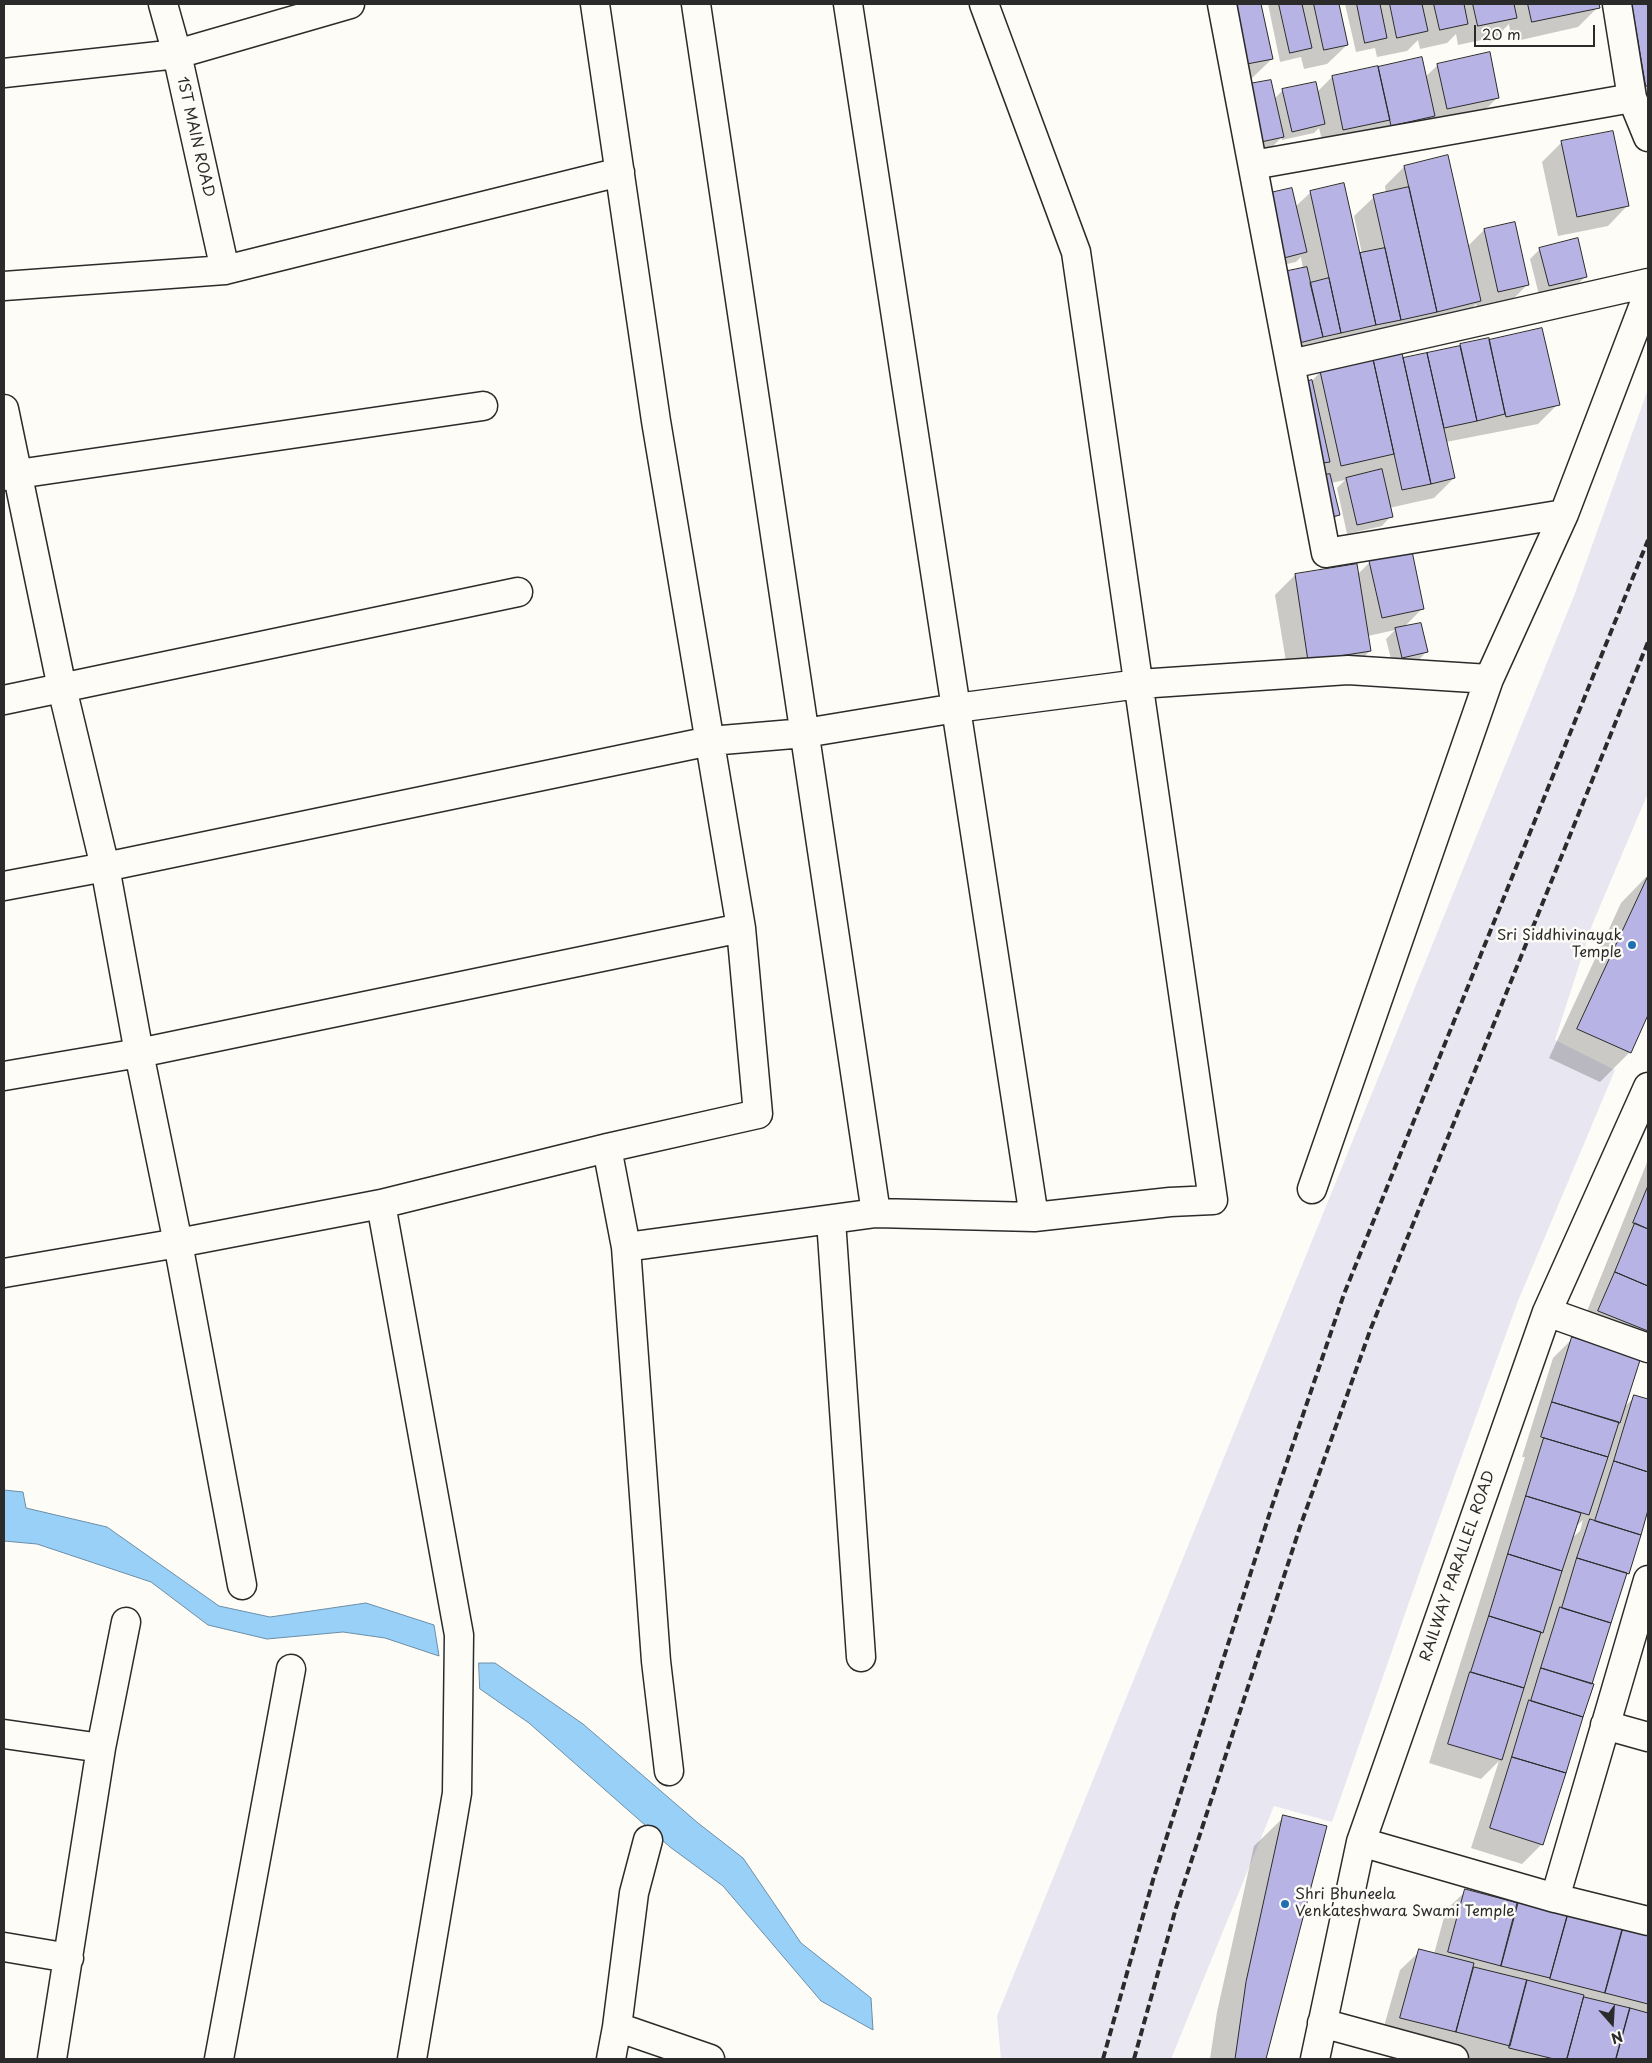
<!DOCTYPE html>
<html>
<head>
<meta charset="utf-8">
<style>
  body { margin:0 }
  #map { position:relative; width:1652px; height:2063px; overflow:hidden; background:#fdfcf7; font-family:"Playpen Sans",sans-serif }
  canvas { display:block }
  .frame { position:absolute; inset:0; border:5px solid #2b2b2b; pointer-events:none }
  .north { position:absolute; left:1587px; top:1998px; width:50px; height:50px; -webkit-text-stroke:4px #fdfcf7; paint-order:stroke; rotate:161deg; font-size:14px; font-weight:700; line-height:20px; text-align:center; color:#2b2b2b }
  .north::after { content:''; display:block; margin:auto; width:18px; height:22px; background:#2b2b2b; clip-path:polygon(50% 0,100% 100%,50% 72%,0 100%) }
  .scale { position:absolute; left:1474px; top:25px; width:121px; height:22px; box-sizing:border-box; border:2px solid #2b2b2b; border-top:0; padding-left:6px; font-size:15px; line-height:18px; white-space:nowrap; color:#2b2b2b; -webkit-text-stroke:4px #fdfcf7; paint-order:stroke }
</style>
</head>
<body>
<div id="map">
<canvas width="1652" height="2063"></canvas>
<div class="frame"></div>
<div class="north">N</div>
<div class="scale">20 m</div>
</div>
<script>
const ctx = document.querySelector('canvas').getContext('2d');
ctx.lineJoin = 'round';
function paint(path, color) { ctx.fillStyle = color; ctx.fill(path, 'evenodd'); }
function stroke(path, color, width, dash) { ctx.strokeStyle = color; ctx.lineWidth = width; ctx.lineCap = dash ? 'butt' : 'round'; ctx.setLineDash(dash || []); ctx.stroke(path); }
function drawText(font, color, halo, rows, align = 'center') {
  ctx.font = font + ' "Playpen Sans",sans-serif'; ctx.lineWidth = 5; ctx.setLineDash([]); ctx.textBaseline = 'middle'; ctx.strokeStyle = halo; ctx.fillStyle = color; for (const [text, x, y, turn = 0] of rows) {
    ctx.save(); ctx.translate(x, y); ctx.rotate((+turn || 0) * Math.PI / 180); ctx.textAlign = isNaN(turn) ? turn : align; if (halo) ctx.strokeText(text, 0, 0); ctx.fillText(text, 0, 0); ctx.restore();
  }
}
paint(new Path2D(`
  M1648,389V793L1592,925L1555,1040L1615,1070L1518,1301L1420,1571L1332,1822L1274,1806L1171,2059H1001L997,2016L1574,596Z`), '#e8e6f1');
const water = new Path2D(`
  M4,1490L23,1492L26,1508L107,1527L219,1606L270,1617L366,1603L434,1625L439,1656L385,1638L343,1632L267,1639L208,1625L151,1582L37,1544L4,1541Z
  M479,1663H495L583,1724L698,1823L743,1858L801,1943L871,1998L873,2030L821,2001L723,1886L670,1847L529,1723L480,1689Z`);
paint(water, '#98d0f8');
stroke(water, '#6c8ea6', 1);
paint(new Path2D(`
  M1222,4H1260L1272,59L1252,78L1227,83Z
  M1268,4H1338L1347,45L1327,64L1304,69L1301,57L1280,62Z
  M1345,4H1597L1598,7L1578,27L1512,42L1509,24L1496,37L1458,45L1456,34L1447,43L1420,49L1418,40L1407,51L1377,57L1375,48L1356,52Z
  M1625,4H1648V102L1612,17Z
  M1438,65L1498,97L1478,117L1324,149L1319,128L1314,133L1282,140L1281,138L1273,146L1252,151L1274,99L1283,90L1317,92L1332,77H1425Z
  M1562,142L1627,206L1608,226L1558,236L1542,162Z
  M1404,167L1467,247L1484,230L1528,284L1508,304L1478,311L1476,304L1459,321L1290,351L1303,269L1301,257L1296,262L1274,267L1295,207L1311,192L1359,255L1362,254L1354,216L1374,197L1386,194L1385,186Z
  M1540,249L1586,276L1576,286L1539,295L1530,259Z
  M1488,339L1558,404L1538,424L1446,442L1454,478L1434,498L1389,508L1391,516L1382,526L1347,534L1337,488L1345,480L1331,483L1338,515L1329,524L1311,382L1320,372L1401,354L1402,360Z
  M1370,562L1423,608L1404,627L1426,652L1417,662L1393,667L1386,639L1395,630L1368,636L1370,651L1350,670L1289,680L1275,595L1295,575L1356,565L1358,574Z
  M1648,875V1012L1630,1052L1600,1082L1549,1058L1621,903Z
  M1648,1160V1334L1579,1331Z
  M1573,1338L1623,1408L1635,1397L1648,1401V1506L1628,1573L1624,1577L1542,1844L1522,1864L1471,1848L1499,1761L1481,1779L1429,1763L1525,1457H1522L1553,1358ZM1583,1520L1580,1531L1571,1539L1574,1528Z
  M1284,1817L1326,1827L1265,2059H1210L1217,2012L1254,1846Z
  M1466,1891L1515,1903L1520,1898L1648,1936V2059H1462L1381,2037L1400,1970L1420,1951L1434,1954L1446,1910Z`), '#0003');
const building = new Path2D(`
  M1234,4H1261L1273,59L1247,64Z
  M1279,4H1302L1312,48L1290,53Z
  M1314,4H1339L1348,45L1324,50Z
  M1357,4H1380L1387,38L1365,43Z
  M1390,4H1422L1428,31L1397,38Z
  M1434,4H1464L1468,24L1440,30Z
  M1473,4H1514L1517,18L1478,26Z
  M1528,4H1599L1600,8L1532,22Z
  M1632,4H1648V86H1646Z
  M1490,52L1499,98L1447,109L1437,64Z
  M1422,57L1435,116L1391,126L1378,67Z
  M1378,66L1390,120L1343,130L1332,76Z
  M1271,80L1284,137L1261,142L1249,84Z
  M1316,82L1325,124L1292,132L1282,89Z
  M1613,131L1629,206L1577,217L1561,141Z
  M1448,155L1481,301L1437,312L1404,166Z
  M1344,183L1376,325L1341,333L1310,191Z
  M1409,187L1437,312L1401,320L1373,195Z
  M1292,188L1307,252L1284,258L1270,193Z
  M1515,222L1529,285L1498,292L1484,229Z
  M1578,238L1587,277L1549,286L1539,248Z
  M1385,248L1401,320L1376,325L1360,253Z
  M1307,267L1323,337L1299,343L1283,272Z
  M1329,278L1341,333L1323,337L1310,283Z
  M1542,328L1560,405L1506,417L1489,340Z
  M1489,338L1505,414L1477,421L1460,344Z
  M1460,346L1477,421L1444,428L1427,353Z
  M1402,353L1431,484L1402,490L1373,359Z
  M1427,353L1455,478L1431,484L1403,358Z
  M1373,359L1394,454L1341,466L1320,371Z
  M1312,380L1330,462L1323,463L1305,382Z
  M1382,469L1393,517L1357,525L1346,478Z
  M1330,474L1340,515L1324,519L1315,477Z
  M1412,551L1424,609L1382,618L1369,561Z
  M1357,564L1371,651L1308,661L1295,574Z
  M1421,623L1428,652L1402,658L1395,628Z
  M1648,876V1015L1631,1053L1577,1029Z
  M1648,1186V1229L1633,1223Z
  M1635,1223L1648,1229V1286L1615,1272Z
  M1615,1272L1648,1286V1331L1598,1311Z
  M1572,1337L1641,1357L1620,1423L1552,1402Z
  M1634,1395L1648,1399V1472L1614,1461Z
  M1552,1402L1619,1422L1608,1457L1541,1437Z
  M1544,1438L1608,1457L1589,1515L1526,1496Z
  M1614,1461L1648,1472V1510L1641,1535L1595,1521Z
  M1526,1496L1581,1513L1562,1571L1508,1554Z
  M1590,1519L1641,1535L1629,1574L1577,1558Z
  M1508,1554L1562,1571L1543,1633L1489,1616Z
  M1577,1558L1627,1573L1611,1623L1562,1608Z
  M1560,1607L1611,1623L1592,1684L1541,1668Z
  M1489,1616L1541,1632L1524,1688L1471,1672Z
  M1541,1668L1594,1684L1583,1717L1531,1701Z
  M1470,1672L1524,1688L1502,1760L1448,1744Z
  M1529,1700L1583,1717L1566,1773L1512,1757Z
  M1512,1757L1566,1773L1543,1845L1490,1828Z
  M1283,1815L1327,1826L1266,2059H1235L1246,1982Z
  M1465,1889L1518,1903L1501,1966L1448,1952Z
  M1519,1897L1569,1910L1550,1978L1501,1966Z
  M1569,1910L1624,1924L1605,1993L1550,1979Z
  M1623,1927L1648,1934V2004L1605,1993Z
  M1419,1949L1474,1963L1456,2032L1400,2018Z
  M1474,1967L1527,1980L1510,2046L1456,2032Z
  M1527,1980L1584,1995L1567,2059H1554L1509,2048Z
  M1584,1997L1630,2008L1616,2059H1567Z
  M1630,2008L1648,2013V2059H1616Z`);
paint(building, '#b7b3e4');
stroke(building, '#2b2b2b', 1);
const minor = new Path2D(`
  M163,4L177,54L225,270
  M696,4L876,1213
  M848,4L1034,1217
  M1222,4L1326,553L1564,514
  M1617,4L1632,98L1648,137
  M4,73L177,54L350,4
  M1253,165L1632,98
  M4,286L225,270L620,172
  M1291,364L1648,283
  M4,409L62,688L105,867L139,1053L178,1243L242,1585
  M4,476L483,406
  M4,700L518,592
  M4,886L105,867L710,741L805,733L956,708L1139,684L1348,670L1489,679
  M4,1076L139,1053L741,928
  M607,1148L626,1247L876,1213L1034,1217L1170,1202L1213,1200L1076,252L984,4
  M1312,1189L1489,679L1564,514L1648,294
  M381,1204L607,1148L758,1114L741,928L656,421L595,4
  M831,1220L861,1657
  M626,1247L656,1661L669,1771
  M4,1273L178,1243L381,1204L459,1635L457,1793L412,2059
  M1547,1312L1648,1348
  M1605,1725L1648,1737
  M4,1734L101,1748
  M1361,1842L1555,1898L1648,1921
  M1555,1898L1648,1580
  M4,1947L69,1958
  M1322,2023L1454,2059
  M617,2027L710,2059
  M52,2059L101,1748L126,1622
  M219,2059L291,1669
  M611,2059L617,2027L634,1893L648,1840
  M1315,2059L1361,1842L1547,1312L1648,1087`);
stroke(minor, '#2b2b2b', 31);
stroke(minor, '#fdfcf7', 28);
stroke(new Path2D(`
  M1103,2059L1153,1880L1272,1506L1344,1294L1648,540
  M1134,2059L1176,1908L1300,1527L1371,1328L1648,642`), '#2b2b2b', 4, [8, 4]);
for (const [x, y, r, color] of [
  [1632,945,5,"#1f6fb2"],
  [1285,1904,5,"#1f6fb2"]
]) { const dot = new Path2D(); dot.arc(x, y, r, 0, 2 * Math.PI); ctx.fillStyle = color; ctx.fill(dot); stroke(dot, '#fdfcf7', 2); }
drawText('15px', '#2b2b2b', '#fdfcf7', [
  ["1ST MAIN ROAD",195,137,77],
  ["RAILWAY PARALLEL ROAD",1458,1566,-71]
]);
drawText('15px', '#2b2b2b', '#fdfcf7', [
  ["Sri Siddhivinayak",1622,936],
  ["Temple",1622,953],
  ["Shri Bhuneela",1295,1895,"left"],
  ["Venkateshwara Swami Temple",1295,1912,"left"]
], 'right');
</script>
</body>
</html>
